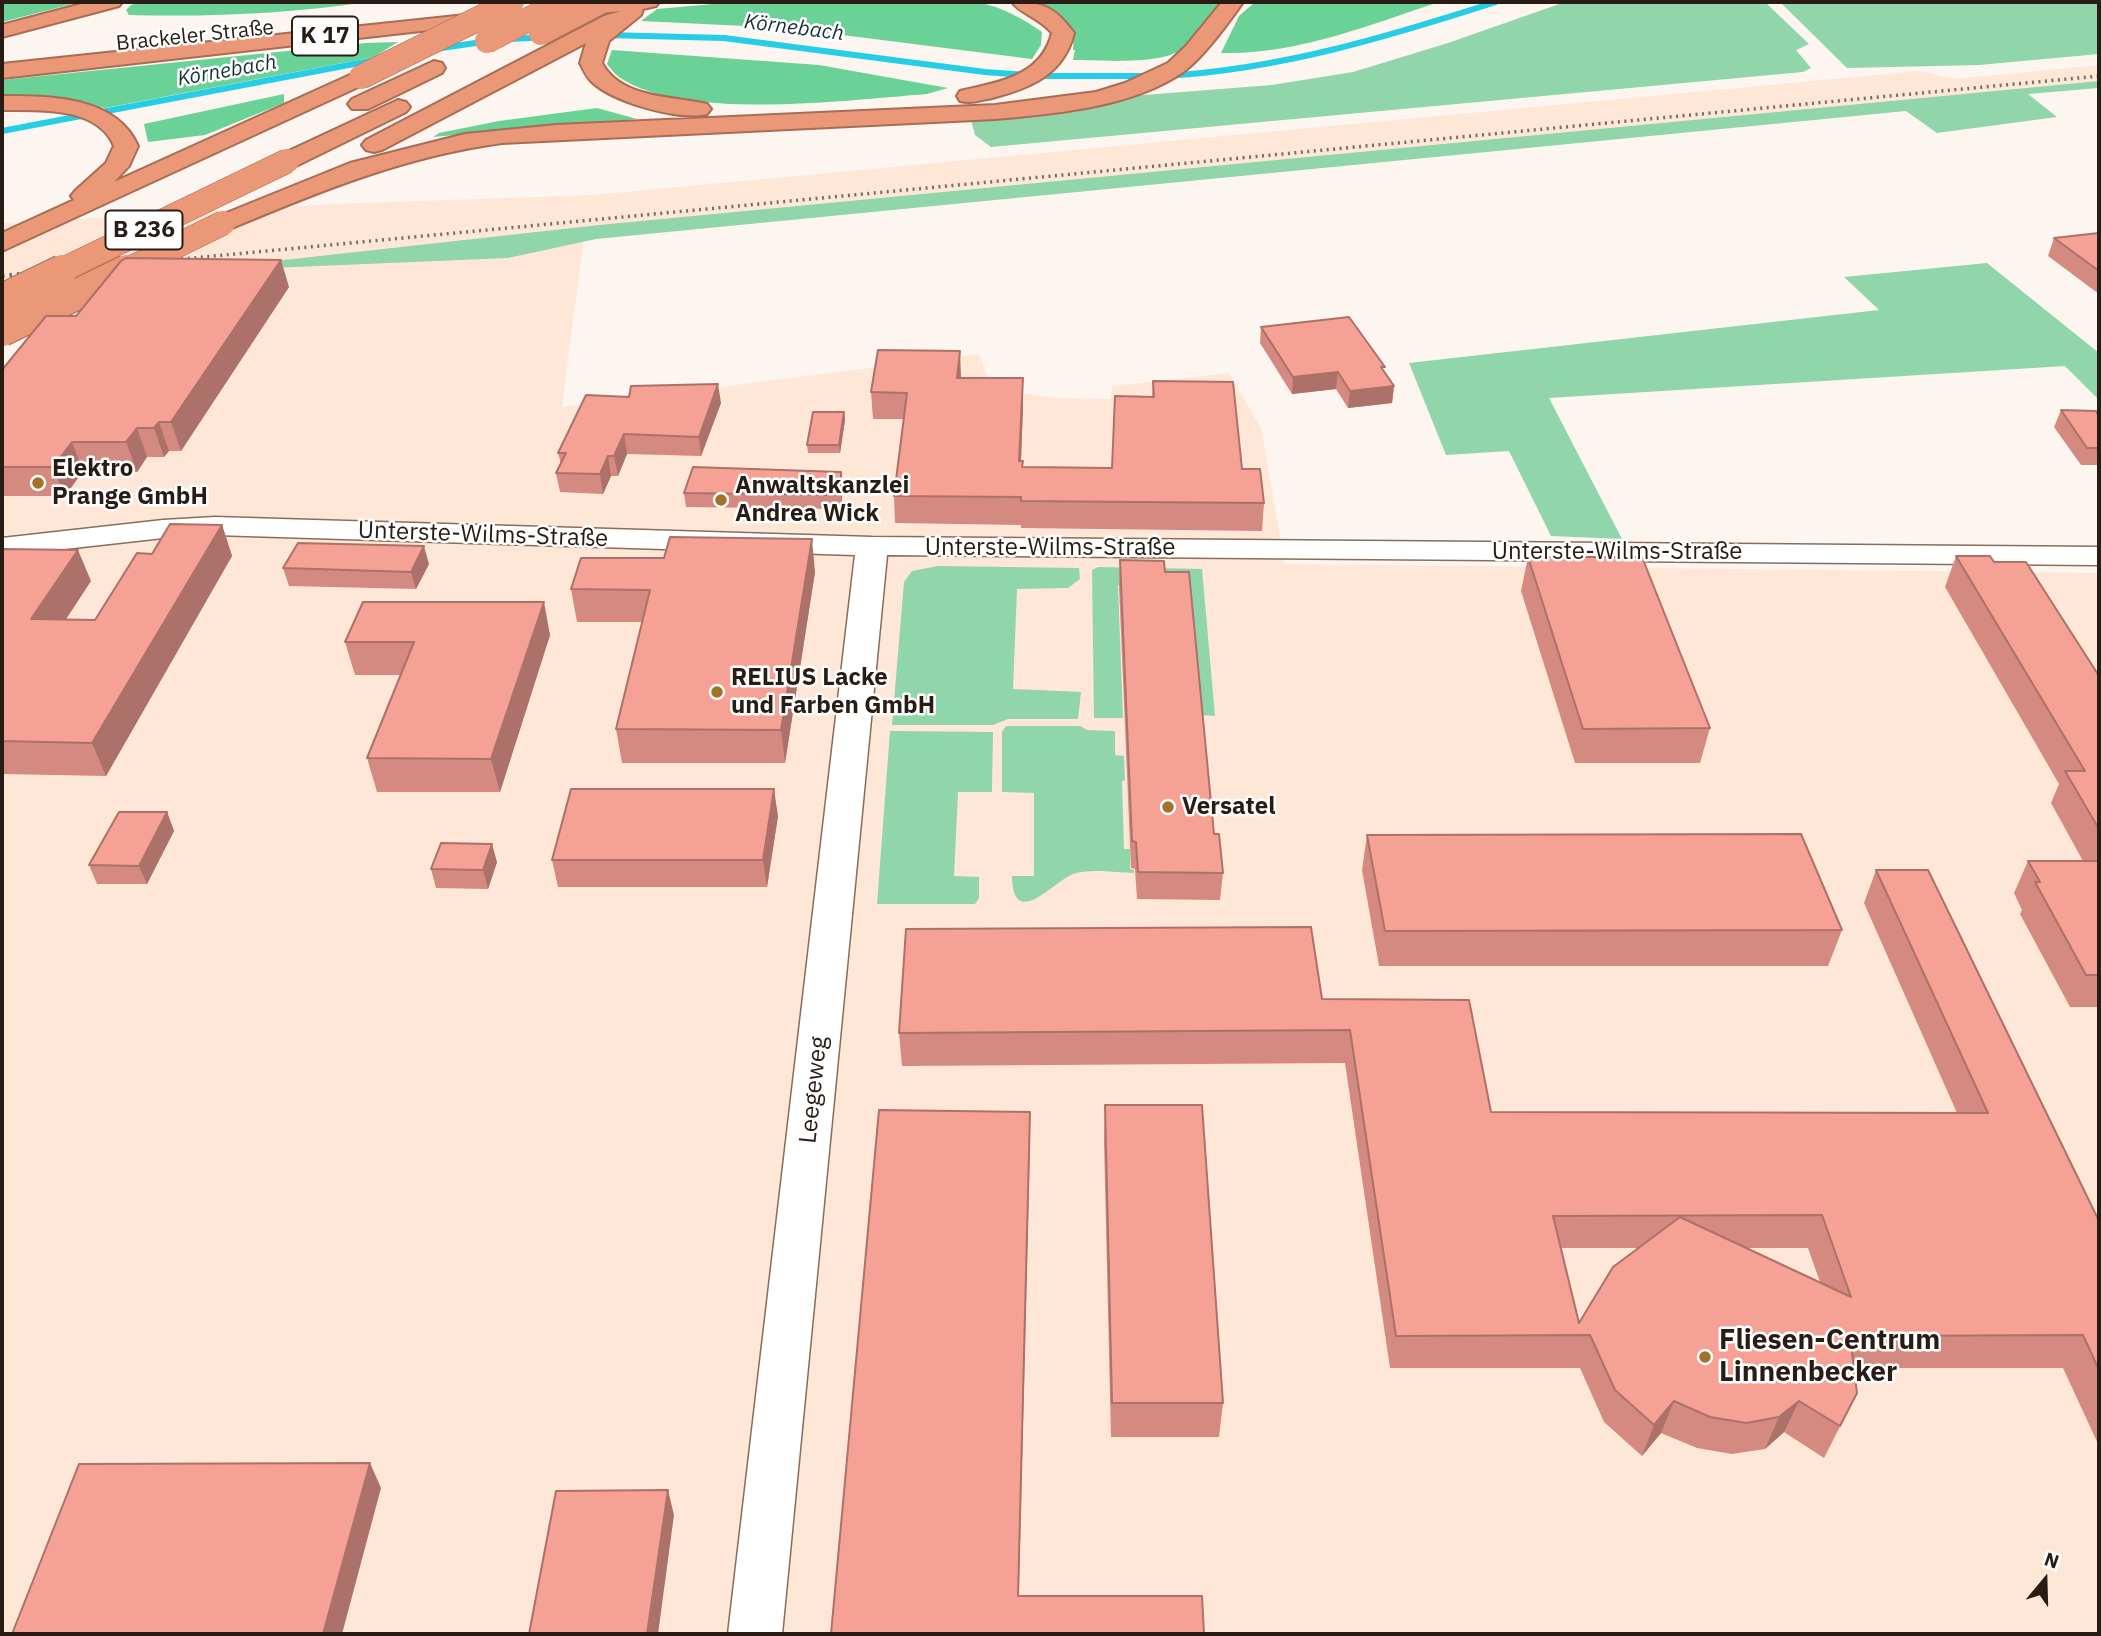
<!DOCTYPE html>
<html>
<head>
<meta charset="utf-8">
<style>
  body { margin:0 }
  #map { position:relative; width:2101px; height:1636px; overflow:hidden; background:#fcf5f0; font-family:"IBM Plex Sans",sans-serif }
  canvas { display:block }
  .frame { position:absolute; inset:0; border:4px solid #281c14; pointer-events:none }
  .north { position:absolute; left:2010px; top:1545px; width:70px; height:70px; -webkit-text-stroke:5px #fff; paint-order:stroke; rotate:19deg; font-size:19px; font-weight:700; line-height:28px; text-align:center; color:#281c14 }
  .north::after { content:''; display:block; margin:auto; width:24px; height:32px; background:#281c14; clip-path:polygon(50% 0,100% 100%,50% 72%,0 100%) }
</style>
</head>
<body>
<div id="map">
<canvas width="2101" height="1636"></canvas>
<div class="frame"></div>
<div class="north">N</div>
</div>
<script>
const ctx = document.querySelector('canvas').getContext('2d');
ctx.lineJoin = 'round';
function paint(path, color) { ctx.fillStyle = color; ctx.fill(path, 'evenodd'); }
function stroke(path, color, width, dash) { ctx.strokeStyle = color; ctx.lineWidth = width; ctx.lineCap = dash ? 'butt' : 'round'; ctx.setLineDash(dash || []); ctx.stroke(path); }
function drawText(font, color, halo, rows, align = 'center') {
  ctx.font = font + ' "IBM Plex Sans",sans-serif'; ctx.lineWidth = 5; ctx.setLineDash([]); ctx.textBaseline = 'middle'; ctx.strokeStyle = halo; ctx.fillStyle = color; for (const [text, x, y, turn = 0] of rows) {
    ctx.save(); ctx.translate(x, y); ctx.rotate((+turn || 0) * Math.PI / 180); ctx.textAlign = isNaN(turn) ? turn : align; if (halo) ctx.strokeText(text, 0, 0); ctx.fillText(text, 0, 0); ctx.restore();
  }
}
paint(new Path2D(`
  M2099,65V81L599,225L279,261L584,236L562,407L979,354L992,389L1055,398L1111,399L1112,386L1229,373L1261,428L1285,564L2099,573V1634H2V412L132,286L2,292V223L332,204L593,195L1919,71L1954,79Z`), '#ffe7d7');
paint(new Path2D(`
  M1565,2H1765L1809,44L1796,50L1811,68L1803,72L991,147L975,135L971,120L1131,96L1272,85L1353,72L1448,43Z
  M1780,2H2099V54L1979,65L1847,68Z
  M2099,81V88L2028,94L2057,117L1937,133L1906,111L596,239L508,258L176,272L599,225Z
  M1987,263L2099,353V400L2065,366L1549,398L1622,539L1551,536L1509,451L1446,455L1409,363L1879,310L1844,277Z
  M938,566L1079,568L1080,579L1068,588L1017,589L1013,689L1081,692L1078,719H1008L993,725H892L904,582L912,571Z
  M1098,567L1202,569L1215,716L1200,715L1164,585H1118L1123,718H1094L1092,570Z
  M1006,726H1080L1087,730L1115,731V755L1124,756L1125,780L1122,781L1124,849H1130V869L1134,870V873C1116,873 1091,868 1073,874C1053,882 1013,931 1012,876H1034V793L1002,792V732Z
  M890,731L993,732L992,792H958L954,876L979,877V898L975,904H877Z`), '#91d5ab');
paint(new Path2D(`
  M2,2H80L2,22Z
  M140,2H366C288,14 209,17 129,15L126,10L131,5Z
  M736,2H977C1002,7 1022,18 1042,32L1041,45L1032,59L787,28L641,21L657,9Z
  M1035,2H1223C1208,16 1199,33 1184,47C1166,66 1100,60 1073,60L1075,50H1073C1077,25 1055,11 1035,2Z
  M1255,2H1439C1369,25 1296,55 1221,53L1239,16Z
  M398,42L374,57L105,108L46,97H2V80L366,43Z
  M612,50L819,65L948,88L927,94C848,100 689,121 622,79C616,76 611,69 607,64Z
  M284,94V103L205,135L148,142L144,124Z
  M597,108L637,119L433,137L439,133L499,121Z`), '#6ad297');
stroke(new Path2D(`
  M605,35L724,38L985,72L1041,76H1151
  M507,39L576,36
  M435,49L489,41
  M1166,76C1281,69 1387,37 1496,2
  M2,131L375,60`), '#26cde6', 6);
const street = new Path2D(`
  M215,517L872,537L2099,547V565L887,555L782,1634H728L855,555L215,535L163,538L2,556V538L163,520Z`);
const highway = new Path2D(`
  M89,2H122L119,6L2,37V25Z
  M590,2H659L656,6L643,9L641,15L609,41L602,63C621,99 673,96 707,104L711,109L707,114C679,121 613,102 592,82C586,77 584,70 580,63L586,43L382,150L374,152L366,150L362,145L366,140L604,16L621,11L561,17L554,15L551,11L554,7Z
  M1012,2C1043,2 1055,7 1074,33C1064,74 1031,88 992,98C981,100 971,104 960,101L957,96L960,91C998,82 1041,77 1052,33C1040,18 1019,13 1012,2Z
  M1222,2H1243C1229,22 1203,58 1183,72C1133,107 1054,114 995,119L502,143C406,156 320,191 232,228L223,231L214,228L210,223L214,218L350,163L465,134L556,125L995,105L1096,92L1125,83L1168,63L1186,46Z
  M494,12L501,14L505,18L501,22L2,78V64Z
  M434,61L442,63L445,68L442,73L368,109H352L348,104L352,99Z
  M361,70L369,72L372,77L369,82L2,251V233L74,200L71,196L75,191L106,163L114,146C98,106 38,110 2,110V96C50,96 116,96 138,146L129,166L114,182Z
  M398,100L406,102L410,107L406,112L296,166L287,168L278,166L275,161L278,156Z`);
stroke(street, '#896d59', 3);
stroke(highway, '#a76d55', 4);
paint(street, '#fff');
paint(highway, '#eb9878');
stroke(new Path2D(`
  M162,261L2099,76
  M47,272L138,263`), '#776d66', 3.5, [2, 4.5]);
stroke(new Path2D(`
  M2,276L65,270`), '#776d66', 4.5, [2.5, 5]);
const highwayBridgeFar1 = new Path2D(`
  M541,33L600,2
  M487,41L562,2
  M361,77L512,2
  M58,272L287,161
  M123,272L223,223`);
const highwayBridge = new Path2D(`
  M2,299L62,270
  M2,331L127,270`);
stroke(highwayBridgeFar1, '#a76d55', 25, []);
stroke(highwayBridge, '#a76d55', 32, []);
stroke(highwayBridgeFar1, '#eb9878', 24);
stroke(highwayBridge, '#eb9878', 30);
paint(new Path2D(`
  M2099,233V294L2048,256L2054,238Z
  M289,287L181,451H169L164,457H147L137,472L83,471L65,496H2V370L76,316Z
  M1261,327L1384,372L1394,386L1392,403L1348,408L1336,389L1292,394L1260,343Z
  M961,378L1023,405L1021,461H1023V467L1112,468L1152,397L1153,381L1242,469L1264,503L1262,531L1021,528V525L895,523L894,496L904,419H873L871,392Z
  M721,403L701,456L627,454L618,476H611L603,494L560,492L556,473L561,464L558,453Z
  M2061,410L2099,416V465H2081L2054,427Z
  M844,412L845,420L840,453H808L807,445Z
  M841,472L842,485V509L686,507L684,493Z
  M222,525L232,556L106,776L2,774V551L91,581L66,619L95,620L152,554Z
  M1956,556L1994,562L2099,676V1007H2070L2020,914L2022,910L2014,893L2028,861H2083L2051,803L2059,784L1945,587Z
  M1528,557L1710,728L1700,763H1575L1521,591Z
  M664,558L815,572L785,763H622L616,729L642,622H577L571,589Z
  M1120,560L1165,572L1214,834L1223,873L1220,900L1137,899L1135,869L1131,868L1119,586Z
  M429,564L416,589L289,586L283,568Z
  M550,635L500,792H377L367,758L401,675H355L345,642Z
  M167,812L174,831L147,884H97L89,865Z
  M778,816L767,887H558L552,860Z
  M1367,835L1842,930L1828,966H1379L1362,870Z
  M497,862L488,889L436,888L431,869Z
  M1876,870L2099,1221V1446L2063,1368H1854L1857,1393L1824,1458L1784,1432L1765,1449L1732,1454L1697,1448L1661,1433L1642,1456L1604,1422L1580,1368H1390L1345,1063L902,1066L899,1033L1322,999L1491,1112L1957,1113L1864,903ZM1561,1248H1638L1579,1323ZM1746,1248H1808L1820,1282Z
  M1105,1105L1223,1403L1219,1437H1111L1104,1141Z`), '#d48a80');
paint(new Path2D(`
  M281,260L289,287L181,451L171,422Z
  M960,351L961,377L958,404L957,378Z
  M1338,372L1336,389L1292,394L1293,377Z
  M1023,378V405L1020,488L1019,461Z
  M718,384L721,403L701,456L699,437Z
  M1394,386L1392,403L1348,408L1350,391Z
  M844,412L845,420L840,453L839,445Z
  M159,422L169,451L164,457L154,428Z
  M137,428L147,457L137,472L126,442Z
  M624,434L627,454L618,476L614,456Z
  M72,442L83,471L65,496L53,467Z
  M608,456L611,476L603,494L600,474Z
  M841,472L842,485V509L841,495Z
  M222,525L232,556L106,776L92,743Z
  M812,539L815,572L785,763L781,730Z
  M424,546L429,564L416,589L411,572Z
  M78,550L91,581L45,651L31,619Z
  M544,602L550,635L500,792L491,759Z
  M774,789L778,816L767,887L763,860Z
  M167,812L174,831L147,884L139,866Z
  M492,844L497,862L488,889L483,870Z
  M1030,1112V1141L1018,1624V1596Z
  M1674,1401L1661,1433L1642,1456L1654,1425Z
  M1799,1401L1784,1432L1765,1449L1779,1417Z
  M370,1463L381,1488L342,1634H323Z
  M668,1490L674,1515L658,1634H647Z`), '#ac7168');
const building = new Path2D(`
  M2099,233V271L2054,238Z
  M126,258L281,260L171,422H159L154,428H137L126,442H72L53,467H2V370L46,316H76L121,261Z
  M1349,317L1385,367H1381L1394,386L1350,391L1338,372L1293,377L1261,327Z
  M878,350L960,351L957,378H1023L1019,461H1023L1022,467L1112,468L1115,396L1154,397L1153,381L1233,382L1242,469H1260L1264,503L1021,501V497L894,496L907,393L871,392Z
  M718,384L699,437L624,434L614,456H608L600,474L556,473L566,453H558L586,395L629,397L631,386Z
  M2061,410L2096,411L2099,416V448H2087Z
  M813,412H844L839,445H807Z
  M693,467L841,472V495L684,493Z
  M170,524L222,525L92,743L2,741V551L3,549L78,550L31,619L95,620L137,553L152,554Z
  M670,537L812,539L781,730L616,729L650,590L571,589L581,558H664Z
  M298,543L424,546L411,572L283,568Z
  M1956,556H1990L1994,562H2026L2099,676V829L2065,771H2085Z
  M1528,557H1642L1710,728L1583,729Z
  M1120,560L1164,561L1165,572H1189L1214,834H1219L1223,873L1138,872L1136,842L1132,841Z
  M363,602H544L491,759L367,758L414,642H345Z
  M571,789H774L763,860H552Z
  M119,812H167L139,866L89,865Z
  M1801,834L1842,930L1385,931L1367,835Z
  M441,843L492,844L483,870L431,869Z
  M2028,861H2099V975H2086L2035,882H2040Z
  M1876,870H1928L2099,1221V1370L2083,1335L1850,1336L1857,1393L1840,1426L1799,1401L1779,1417L1746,1423L1710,1417L1674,1401L1654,1425L1615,1390L1590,1335L1396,1336L1350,1030L899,1033L906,929L1311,927L1322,999L1469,1000L1491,1112L1988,1113ZM1822,1215L1851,1297L1680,1217L1613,1267L1579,1323L1553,1216Z
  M1105,1105H1202L1223,1403H1112Z
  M879,1110L1030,1112L1018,1596H1202L1204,1634H831Z
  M370,1463L323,1634H12L79,1464Z
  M668,1490L647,1634H529L556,1491Z`);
paint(building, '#f6a195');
stroke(building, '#ac7168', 2);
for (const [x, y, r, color] of [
  [38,483,7,"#a37128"],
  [721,500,7,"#a37128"],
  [717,692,7,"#a37128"],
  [1168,807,7,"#a37128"],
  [1705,1357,7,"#a37128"]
]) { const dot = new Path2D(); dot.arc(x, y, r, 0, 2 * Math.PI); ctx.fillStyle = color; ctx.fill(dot); stroke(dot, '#fff', 2.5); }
drawText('italic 21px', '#1a3237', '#fff', [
  ["Körnebach",794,28,7],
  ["Körnebach",227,71,-10]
]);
drawText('21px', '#281c14', '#fff', [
  ["Brackeler Straße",195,36,-6]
]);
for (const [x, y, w] of [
  [325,36,66],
  [144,230,77]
]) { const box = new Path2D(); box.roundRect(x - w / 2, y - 19.5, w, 39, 5); ctx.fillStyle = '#fff'; ctx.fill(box); stroke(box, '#281c14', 2); }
drawText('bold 23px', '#281c14', null, [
  ["K 17",325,36],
  ["B 236",144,230]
]);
drawText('bold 24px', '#281c14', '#fff', [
  ["Elektro",52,469],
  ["Prange GmbH",52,497],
  ["Anwaltskanzlei",735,486],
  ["Andrea Wick",735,514],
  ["RELIUS Lacke",731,678],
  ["und Farben GmbH",731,706],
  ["Versatel",1182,807]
], 'left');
drawText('24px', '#281c14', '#fff', [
  ["Unterste-Wilms-Straße",483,535,2],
  ["Unterste-Wilms-Straße",1050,548],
  ["Unterste-Wilms-Straße",1617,552],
  ["Leegeweg",814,1090,-84]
]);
drawText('bold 28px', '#281c14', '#fff', [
  ["Fliesen-Centrum",1719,1341],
  ["Linnenbecker",1719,1373]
], 'left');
</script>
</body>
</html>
